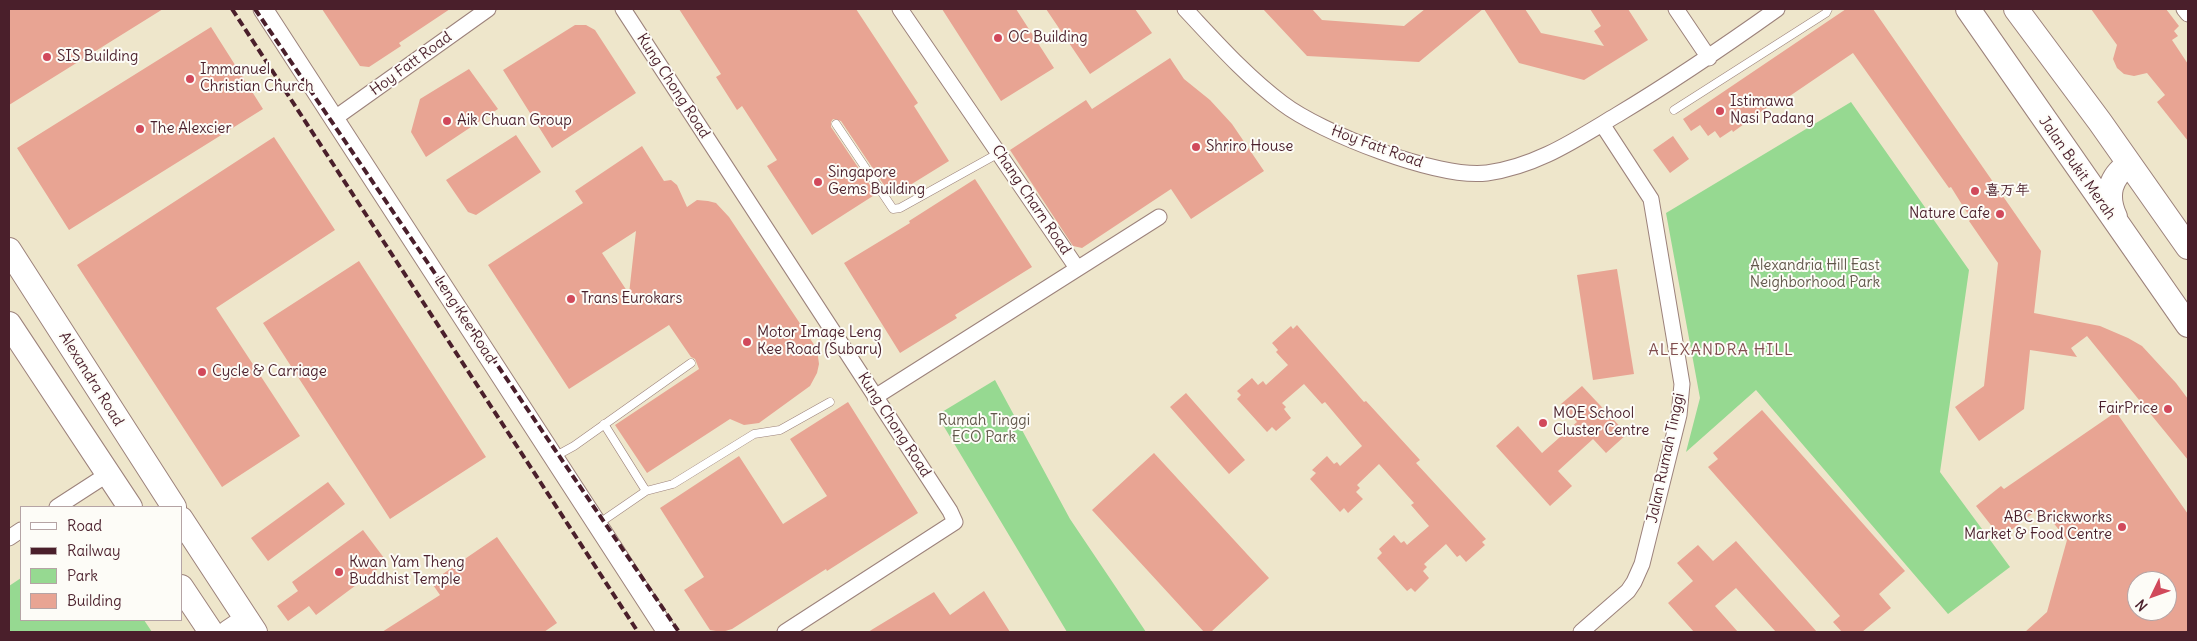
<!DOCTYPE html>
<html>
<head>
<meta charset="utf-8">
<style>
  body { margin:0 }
  #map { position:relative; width:2197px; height:641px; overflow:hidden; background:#eee6cb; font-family:Delius,sans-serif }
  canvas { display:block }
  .frame { position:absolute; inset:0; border:10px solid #4a1f2b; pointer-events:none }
  .legend { position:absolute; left:20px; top:506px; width:162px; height:115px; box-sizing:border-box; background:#fdfcf7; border:1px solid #b5a4a5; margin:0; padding:6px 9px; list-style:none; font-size:15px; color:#4a1f2b }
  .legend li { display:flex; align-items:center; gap:10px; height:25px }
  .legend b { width:25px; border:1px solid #b5a4a5 }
  .north { position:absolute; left:2127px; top:571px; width:50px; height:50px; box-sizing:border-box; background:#fdfcf7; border:1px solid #b5a4a5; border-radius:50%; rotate:228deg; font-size:14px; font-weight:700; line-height:20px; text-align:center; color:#4a1f2b }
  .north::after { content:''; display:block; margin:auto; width:18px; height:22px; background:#d1495b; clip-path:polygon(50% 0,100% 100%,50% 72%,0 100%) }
</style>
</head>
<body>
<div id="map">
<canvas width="2197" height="641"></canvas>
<div class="frame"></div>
<ul class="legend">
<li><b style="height:6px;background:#fff"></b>Road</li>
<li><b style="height:6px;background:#4a1f2b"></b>Railway</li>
<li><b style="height:14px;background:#96d991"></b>Park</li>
<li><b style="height:14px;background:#e8a493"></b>Building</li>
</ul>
<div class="north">N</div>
</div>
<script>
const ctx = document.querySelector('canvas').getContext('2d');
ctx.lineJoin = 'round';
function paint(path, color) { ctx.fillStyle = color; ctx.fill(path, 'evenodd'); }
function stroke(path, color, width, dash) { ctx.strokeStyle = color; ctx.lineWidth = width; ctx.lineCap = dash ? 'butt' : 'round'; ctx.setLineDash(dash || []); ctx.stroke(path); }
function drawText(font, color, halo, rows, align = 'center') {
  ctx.font = font + ' Delius,"LXGW WenKai TC",sans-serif'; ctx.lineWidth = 4; ctx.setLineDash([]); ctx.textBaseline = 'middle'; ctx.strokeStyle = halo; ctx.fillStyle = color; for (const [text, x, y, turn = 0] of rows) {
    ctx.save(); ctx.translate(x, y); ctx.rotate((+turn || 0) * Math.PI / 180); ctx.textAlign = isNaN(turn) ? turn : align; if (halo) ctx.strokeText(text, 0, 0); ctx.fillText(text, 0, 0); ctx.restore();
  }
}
paint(new Path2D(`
  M1851,102L1969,270L1940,472L2010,567L1948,614L1756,390L1686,452L1700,398L1666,213Z
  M995,380L1070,519L1146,632H1067L937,415Z
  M21,578V620H144L152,632H9V586Z`), '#96d991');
paint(new Path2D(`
  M9,9H163L9,105Z
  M322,9H450L399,43L401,46L369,67L360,66Z
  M679,9H856L918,103L914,106L949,161L894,195L888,186L886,188L841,121L833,119L831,122V127L876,194L812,235L767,166L777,160L742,106L737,110L716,77L721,74Z
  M942,9H1016L1054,68L1001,101Z
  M1046,9H1135L1152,33L1090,74Z
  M1263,9H1312L1322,20L1404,26L1425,9H1483L1419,62L1307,56Z
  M1484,9H1525L1541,33L1604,46L1594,31L1601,26L1590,9H1628L1648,40L1584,80L1519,63Z
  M1846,9H1873L2041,251L2034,313L2100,326L2128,338L2142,346L2176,383L2188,399V460L2087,336L2071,348L2077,357L2030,350L2024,409L1979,441L1955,407L1984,386L1998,263L1969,221L1971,219L1951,187L1949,188L1853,53L1778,104L1776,101L1733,132L1732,130L1720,138L1715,131L1708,136L1700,125L1691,131L1683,119Z
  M2091,9H2166L2179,26L2174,31L2178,36L2172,40L2188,64V141L2157,102L2165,95L2147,73L2134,76L2124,74L2117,68L2113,59L2117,45Z
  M575,25H586L595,30L636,93L552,148L503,70Z
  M211,27L263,109L69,230L17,148Z
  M1170,58L1184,79L1210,100L1232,124L1264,171L1191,219L1171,189L1082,248L1073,246L1010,150L1086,100L1092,109Z
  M469,69L498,109L426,157L411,132L420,99Z
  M516,135L541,172L476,215L468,212L446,180Z
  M1673,136L1689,159L1670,173L1653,150Z
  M274,137L335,230L216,308L300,436L222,487L77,265Z
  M642,146L664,181L671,180L677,185L687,207L697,200L708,201L716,203L729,217L817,349L819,364L817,373L810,386L759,423L744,425L730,419L647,473L615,425L699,369L695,359L691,357L669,325L569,389L488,265L583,203L575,191ZM636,231L629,294L602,253Z
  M975,179L1032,267L955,315L957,318L900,353L844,263L910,223L909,221Z
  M359,261L486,457L390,519L263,323Z
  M1617,269L1634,374L1593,380L1577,275Z
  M1297,325L1364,402L1366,401L1420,460L1416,463L1486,539L1482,542L1485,545L1466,562L1460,555L1457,557L1446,544L1424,564L1427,567L1423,571L1429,578L1415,592L1411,588L1407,591L1377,558L1382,553L1379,549L1394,535L1401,543L1404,541L1407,545L1429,526L1411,505L1414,503L1379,464L1357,485L1360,488L1356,492L1363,499L1348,513L1344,508L1340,512L1310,479L1316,473L1312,470L1327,456L1334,464L1337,462L1340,466L1362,446L1325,402L1322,404L1304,384L1282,403L1286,407L1284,409L1291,418L1276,431L1272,427L1267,432L1237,399L1241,395L1237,391L1252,378L1258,385L1263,381L1266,385L1288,365L1276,352L1278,350L1272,343L1291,326L1293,329Z
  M1582,386L1627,434L1606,453L1593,439L1558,471L1572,486L1550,506L1496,446L1518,426L1542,453L1577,422L1561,404Z
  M1186,393L1245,460L1229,474L1170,407Z
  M848,402L918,513L827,571L826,569L732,629L722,632L710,630L684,590L704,577L660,508L739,456L783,524L827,496L790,439Z
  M1762,410L1905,571L1879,594L1891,608L1862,632H1842L1833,622L1840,616L1708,467L1718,459L1713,453Z
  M2116,412L2188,514V632H2025L2047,612L2067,540L2041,507L2001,538L1976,506L2001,486L2004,489ZM2137,581H2167V611H2137Z
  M1154,453L1269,578L1211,632H1204L1092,510Z
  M328,482L345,504L268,561L251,538Z
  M363,530L387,562L316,615L309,606L288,621L277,606L298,591L292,582Z
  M497,537L557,623L544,632H382L440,595L431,582Z
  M1736,541L1817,632H1776L1736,588L1715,606L1738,632H1694L1668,603L1693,581L1677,563L1698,545L1713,561Z
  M984,591L1010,632H868L934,592L950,615Z`), '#e8a493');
const service = new Path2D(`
  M1674,110L1826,13L1828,9
  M836,124L893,209L900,208L999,153
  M604,424L646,491
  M554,457L574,446L691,363
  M598,524L646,491L673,484L754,434L780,430L830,402`);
const minor = new Path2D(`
  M623,9L950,511L955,522L785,632
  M900,9L1077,268
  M1185,9C1216,42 1246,76 1282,103C1321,133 1438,179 1487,173C1537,166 1575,140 1617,115C1672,82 1725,46 1777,9
  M1676,9L1709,58
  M2184,9L2188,14
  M335,118L488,9
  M875,397L1159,217
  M57,507L108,474
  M9,538L21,530
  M1581,632L1628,591L1634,582L1642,564L1679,415L1682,384L1651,199L1602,124`);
const tertiary = new Path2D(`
  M263,9L667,632`);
const primary = new Path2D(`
  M1968,9L2188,325
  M2016,9L2100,122L2188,247
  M2115,217C2105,195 2110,177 2129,164
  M9,250L174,507
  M9,324L130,507
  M181,519L255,632
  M181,587L211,632
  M229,632L247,620`);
stroke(service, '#9c827b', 9);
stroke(minor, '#9c827b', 17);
stroke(tertiary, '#9c827b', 21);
stroke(primary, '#9c827b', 26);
stroke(service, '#fff', 8);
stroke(minor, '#fff', 15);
stroke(tertiary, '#fff', 19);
stroke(primary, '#fff', 24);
stroke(new Path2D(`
  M232,9L638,632
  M255,9L679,632`), '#4a1f2b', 4, [8, 4]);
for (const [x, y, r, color] of [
  [998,38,5,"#d1495b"],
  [47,57,5,"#d1495b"],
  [190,79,5,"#d1495b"],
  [1720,111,5,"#d1495b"],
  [447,121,5,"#d1495b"],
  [140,129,5,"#d1495b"],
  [1196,147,5,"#d1495b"],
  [818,182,5,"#d1495b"],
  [1975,191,5,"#d1495b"],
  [2000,214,5,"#d1495b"],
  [571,299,5,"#d1495b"],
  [747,342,5,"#d1495b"],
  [202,372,5,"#d1495b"],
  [2168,409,5,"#d1495b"],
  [1543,423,5,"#d1495b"],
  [2122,527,5,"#d1495b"],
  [339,572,5,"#d1495b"]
]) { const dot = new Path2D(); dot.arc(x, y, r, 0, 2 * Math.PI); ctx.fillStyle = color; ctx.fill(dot); stroke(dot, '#fdfcf7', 2); }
drawText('15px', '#4a1f2b', '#fdfcf7', [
  ["OC Building",1008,38],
  ["SIS Building",57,57],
  ["Immanuel",200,70],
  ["Christian Church",200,87],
  ["Istimawa",1730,102],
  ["Nasi Padang",1730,119],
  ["Aik Chuan Group",457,121],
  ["The Alexcier",150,129],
  ["Shriro House",1206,147],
  ["Singapore",828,173],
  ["Gems Building",828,190],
  ["喜万年",1985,191],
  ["Nature Cafe",1990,214,"right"],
  ["Trans Eurokars",581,299],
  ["Motor Image Leng",757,333],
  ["Kee Road (Subaru)",757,350],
  ["Cycle & Carriage",212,372],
  ["FairPrice",2158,409,"right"],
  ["MOE School",1553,414],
  ["Cluster Centre",1553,431],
  ["ABC Brickworks",2112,518,"right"],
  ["Market & Food Centre",2112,535,"right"],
  ["Kwan Yam Theng",349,563],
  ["Buddhist Temple",349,580]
], 'left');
drawText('15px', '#4a1f2b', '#fdfcf7', [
  ["Hoy Fatt Road",411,64,-36],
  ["Kung Chong Road",673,86,57],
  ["Hoy Fatt Road",1377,147,20],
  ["Jalan Bukit Merah",2077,168,55],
  ["Chang Charn Road",1031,200,56],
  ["Leng Kee Road",465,320,57],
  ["Alexandra Road",91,379,58],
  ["Kung Chong Road",894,425,57],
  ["Jalan Rumah Tinggi",1666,458,-78]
]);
drawText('15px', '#61574a', '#fdfcf7', [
  ["Alexandria Hill East",1815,266],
  ["Neighborhood Park",1815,283],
  ["Rumah Tinggi",984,421],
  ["ECO Park",984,438]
]);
ctx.letterSpacing = '1px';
drawText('16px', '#814e4f', '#fdfcf7', [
  ["ALEXANDRA HILL",1721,350]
]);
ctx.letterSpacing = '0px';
</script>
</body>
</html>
